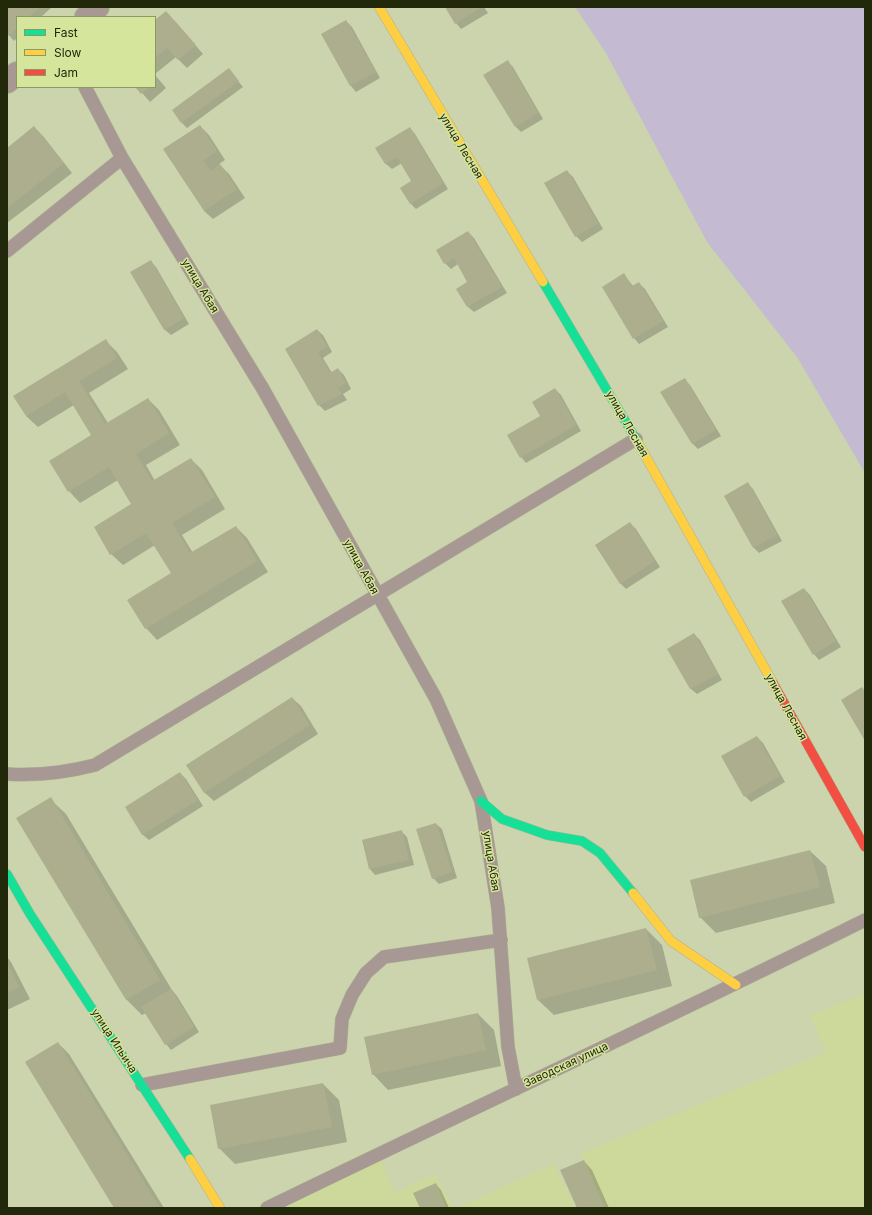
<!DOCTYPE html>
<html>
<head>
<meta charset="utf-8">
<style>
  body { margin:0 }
  #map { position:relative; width:872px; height:1215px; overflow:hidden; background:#ccd4ad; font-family:Inter,sans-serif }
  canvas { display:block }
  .frame { position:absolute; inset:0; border:8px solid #22280a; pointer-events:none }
  .legend { position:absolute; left:16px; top:16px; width:140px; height:72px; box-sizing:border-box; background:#d5e59c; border:1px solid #8d9962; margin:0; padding:5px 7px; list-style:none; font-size:12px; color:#22280a }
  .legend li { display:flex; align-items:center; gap:8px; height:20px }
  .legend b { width:20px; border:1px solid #8d9962 }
</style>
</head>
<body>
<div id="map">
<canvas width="872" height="1215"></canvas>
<div class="frame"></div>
<ul class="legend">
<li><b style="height:5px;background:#16e098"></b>Fast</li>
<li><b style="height:5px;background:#ffcf43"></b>Slow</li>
<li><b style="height:5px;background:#f24e42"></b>Jam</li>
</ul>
</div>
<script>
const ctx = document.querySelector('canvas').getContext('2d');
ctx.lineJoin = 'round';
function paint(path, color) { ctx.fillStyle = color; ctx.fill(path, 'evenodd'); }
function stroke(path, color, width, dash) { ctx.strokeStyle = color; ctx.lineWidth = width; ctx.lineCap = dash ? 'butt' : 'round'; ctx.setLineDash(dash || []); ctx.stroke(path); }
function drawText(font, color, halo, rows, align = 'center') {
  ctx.font = font + ' Inter,sans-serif'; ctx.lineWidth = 3; ctx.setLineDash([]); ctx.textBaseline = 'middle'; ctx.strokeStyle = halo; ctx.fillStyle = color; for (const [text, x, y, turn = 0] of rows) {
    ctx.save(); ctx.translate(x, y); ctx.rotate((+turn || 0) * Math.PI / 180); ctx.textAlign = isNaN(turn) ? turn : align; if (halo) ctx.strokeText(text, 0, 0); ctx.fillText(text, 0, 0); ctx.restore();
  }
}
paint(new Path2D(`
  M865,993V1208H605L580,1154L826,1052L810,1016Z
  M375,1147L395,1193L435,1174L453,1208H253Z
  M553,1164L576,1208H457Z`), '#ccd99b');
paint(new Path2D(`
  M575,7H865V473L797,357L707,242L606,53Z`), '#c4bad1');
paint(new Path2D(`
  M7,7H52L41,17H17V38L14,41L7,33Z
  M446,7H484L488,13L461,29L456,23Z
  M174,20L203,54L187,68L176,57L155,74V21Z
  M346,21L352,27L380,78L356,92L351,86L322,34Z
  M508,62L513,67L543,119L521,132L515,126Z
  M229,70L243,87L187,128L181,122Z
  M155,75L166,88L150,102L137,87H155Z
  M200,126L209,135L225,160L219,164L229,174L245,198L213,219L204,211Z
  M34,127L43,136L72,173L7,223V149Z
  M410,128L415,134L448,189L416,209L410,203L413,181L402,163L392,169L386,164L377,148Z
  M567,171L573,177L603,229L582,242L576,236Z
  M468,232L474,238L507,293L474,312L468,307L458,289L469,282L458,264L451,269L445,263Z
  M151,262L156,267L189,324L171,335L165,330L132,273Z
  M624,275L634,287L639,283L645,289L668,327L639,344L634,338Z
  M317,330L323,335L332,352L323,358L332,373L338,369L344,375L351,389L343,394L347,400L325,411L319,405Z
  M106,341L117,352L128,369L89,393L108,423L148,399L159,410L180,445L146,465L155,481L191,459L202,470L225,509L182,535L193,553L236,527L247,538L268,572L157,640L146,628L172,573L155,545L123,565L111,554L133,505L118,480L80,503L69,491L93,435L74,405L38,427L26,416Z
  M684,379L690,385L721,436L698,449L693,444L662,393Z
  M555,389L561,395L581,431L526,463L521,457Z
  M748,484L753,489L782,541L759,553L754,548L725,497Z
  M630,523L636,529L660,567L626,589L620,583Z
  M804,589L810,595L841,647L819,660L814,654Z
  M694,634L700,640L722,680L697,694L691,689L669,649Z
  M292,698L301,706L318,734L214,801L205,793L187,765Z
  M757,737L763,743L785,782L751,802L745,796Z
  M180,773L186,779L203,806L149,840L143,835L126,807Z
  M50,799L66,814L172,990L177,996L199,1032L171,1050L166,1044L146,1013L142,1015L127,1000L18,818Z
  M436,824L442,829L457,878L439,884L433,878Z
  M401,831L407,837L414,865L375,875L370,869L363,840Z
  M810,851L826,866L835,903L716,933L700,917Z
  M646,929L662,945L672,986L554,1015L538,1000Z
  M7,957L11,962L30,999L7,1010Z
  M478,1014L494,1030L501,1066L388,1090L373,1074Z
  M58,1043L69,1054L164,1208H115Z
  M323,1084L339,1100L347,1142L235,1164L219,1148Z
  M584,1161L592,1170L609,1208H579Z
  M436,1184L441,1190L449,1208H421Z`), '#0003');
paint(new Path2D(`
  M7,7H40L29,17H17V28L8,36Z
  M445,7H482L455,24Z
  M166,11L196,45L178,60L167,48L155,58V20Z
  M346,20L376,72L350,86L321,34Z
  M508,60L538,113L515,127L483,75Z
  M229,68L239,81L181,123L172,110Z
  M135,87H149L141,94Z
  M200,125L217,151L203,161L211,171L220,164L237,189L204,211L163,149Z
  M34,126L64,163L7,208V148Z
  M410,127L443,183L410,204L400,188L411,181L397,157L385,164L375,148Z
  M567,170L598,223L575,237L544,183Z
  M468,231L502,287L467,307L456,289L467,282L454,258L444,264L436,250Z
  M151,260L184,318L164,330L130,272Z
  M624,273L632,286L639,282L663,321L633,339L602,287Z
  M317,329L327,347L318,352L330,373L338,368L346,383L338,388L342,394L318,406L285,349Z
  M106,339L117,358L79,381L105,424L148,398L169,433L136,454L152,481L191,458L215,497L172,523L190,553L236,526L257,561L145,629L127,600L171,573L146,533L110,555L94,527L131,504L109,467L68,492L49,461L91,435L65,392L26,416L13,396Z
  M685,378L716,430L692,444L660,392Z
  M555,388L576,425L520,458L507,435L540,416L532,402Z
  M748,482L777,535L753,548L724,496Z
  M630,522L655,561L620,584L595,545Z
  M804,588L836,641L813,655L781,601Z
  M694,633L718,674L690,689L667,649Z
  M862,687L865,691V741L841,700Z
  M292,697L310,725L204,793L186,765Z
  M757,736L780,776L744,797L721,756Z
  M180,772L198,800L142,835L125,807Z
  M51,797L160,980L126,1000L16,818Z
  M436,823L452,872L432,879L416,829Z
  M402,830L409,860L369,869L362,840Z
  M810,850L820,887L699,918L690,880Z
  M646,928L657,970L537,1000L527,958Z
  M7,963L19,987L7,993Z
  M171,989L194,1027L165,1045L141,1007Z
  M478,1013L486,1050L372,1075L364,1037Z
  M58,1042L160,1208H114L25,1062Z
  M323,1083L332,1127L218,1149L210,1105Z
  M584,1160L605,1208H577L560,1170Z
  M436,1183L446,1208H420L413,1193Z`), '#adae8e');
const lane = new Path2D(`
  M85,87L122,158L263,389L436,699L481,801L498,908L508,1047L516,1089
  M7,251L122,158
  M7,774C38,776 64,773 95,765L636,439
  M142,1085L340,1048L342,1019L352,995L366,973L384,957L501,940
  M267,1208C466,1111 667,1019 865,920`);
const street = new Path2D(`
  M86,17L98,7
  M7,82L17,73`);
const fast = new Path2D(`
  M543,282L637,441
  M481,801L502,819L547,835L582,841L600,853L633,893
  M7,874L30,914L190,1159`);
const slow = new Path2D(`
  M379,7L543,282
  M637,441L773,683
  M633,893L671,941L736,985
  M190,1159L220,1208`);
const jam = new Path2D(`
  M773,683L865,847`);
stroke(lane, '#acb293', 14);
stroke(street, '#acb293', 24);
stroke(fast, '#acb293', 10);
stroke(slow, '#acb293', 10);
stroke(jam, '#acb293', 10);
stroke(lane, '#a79894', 13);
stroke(street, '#a79894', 22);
stroke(fast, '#16e098', 9);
stroke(slow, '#ffcf43', 9);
stroke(jam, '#f24e42', 9);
drawText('11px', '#22280a', '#d5e59c', [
  ["улица Лесная",461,146,59],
  ["улица Абая",200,286,59],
  ["улица Лесная",627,424,60],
  ["улица Абая",361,567,61],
  ["улица Лесная",786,707,61],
  ["улица Абая",491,861,81],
  ["улица Ильича",114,1041,57],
  ["Заводская улица",566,1065,-25]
]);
</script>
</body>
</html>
